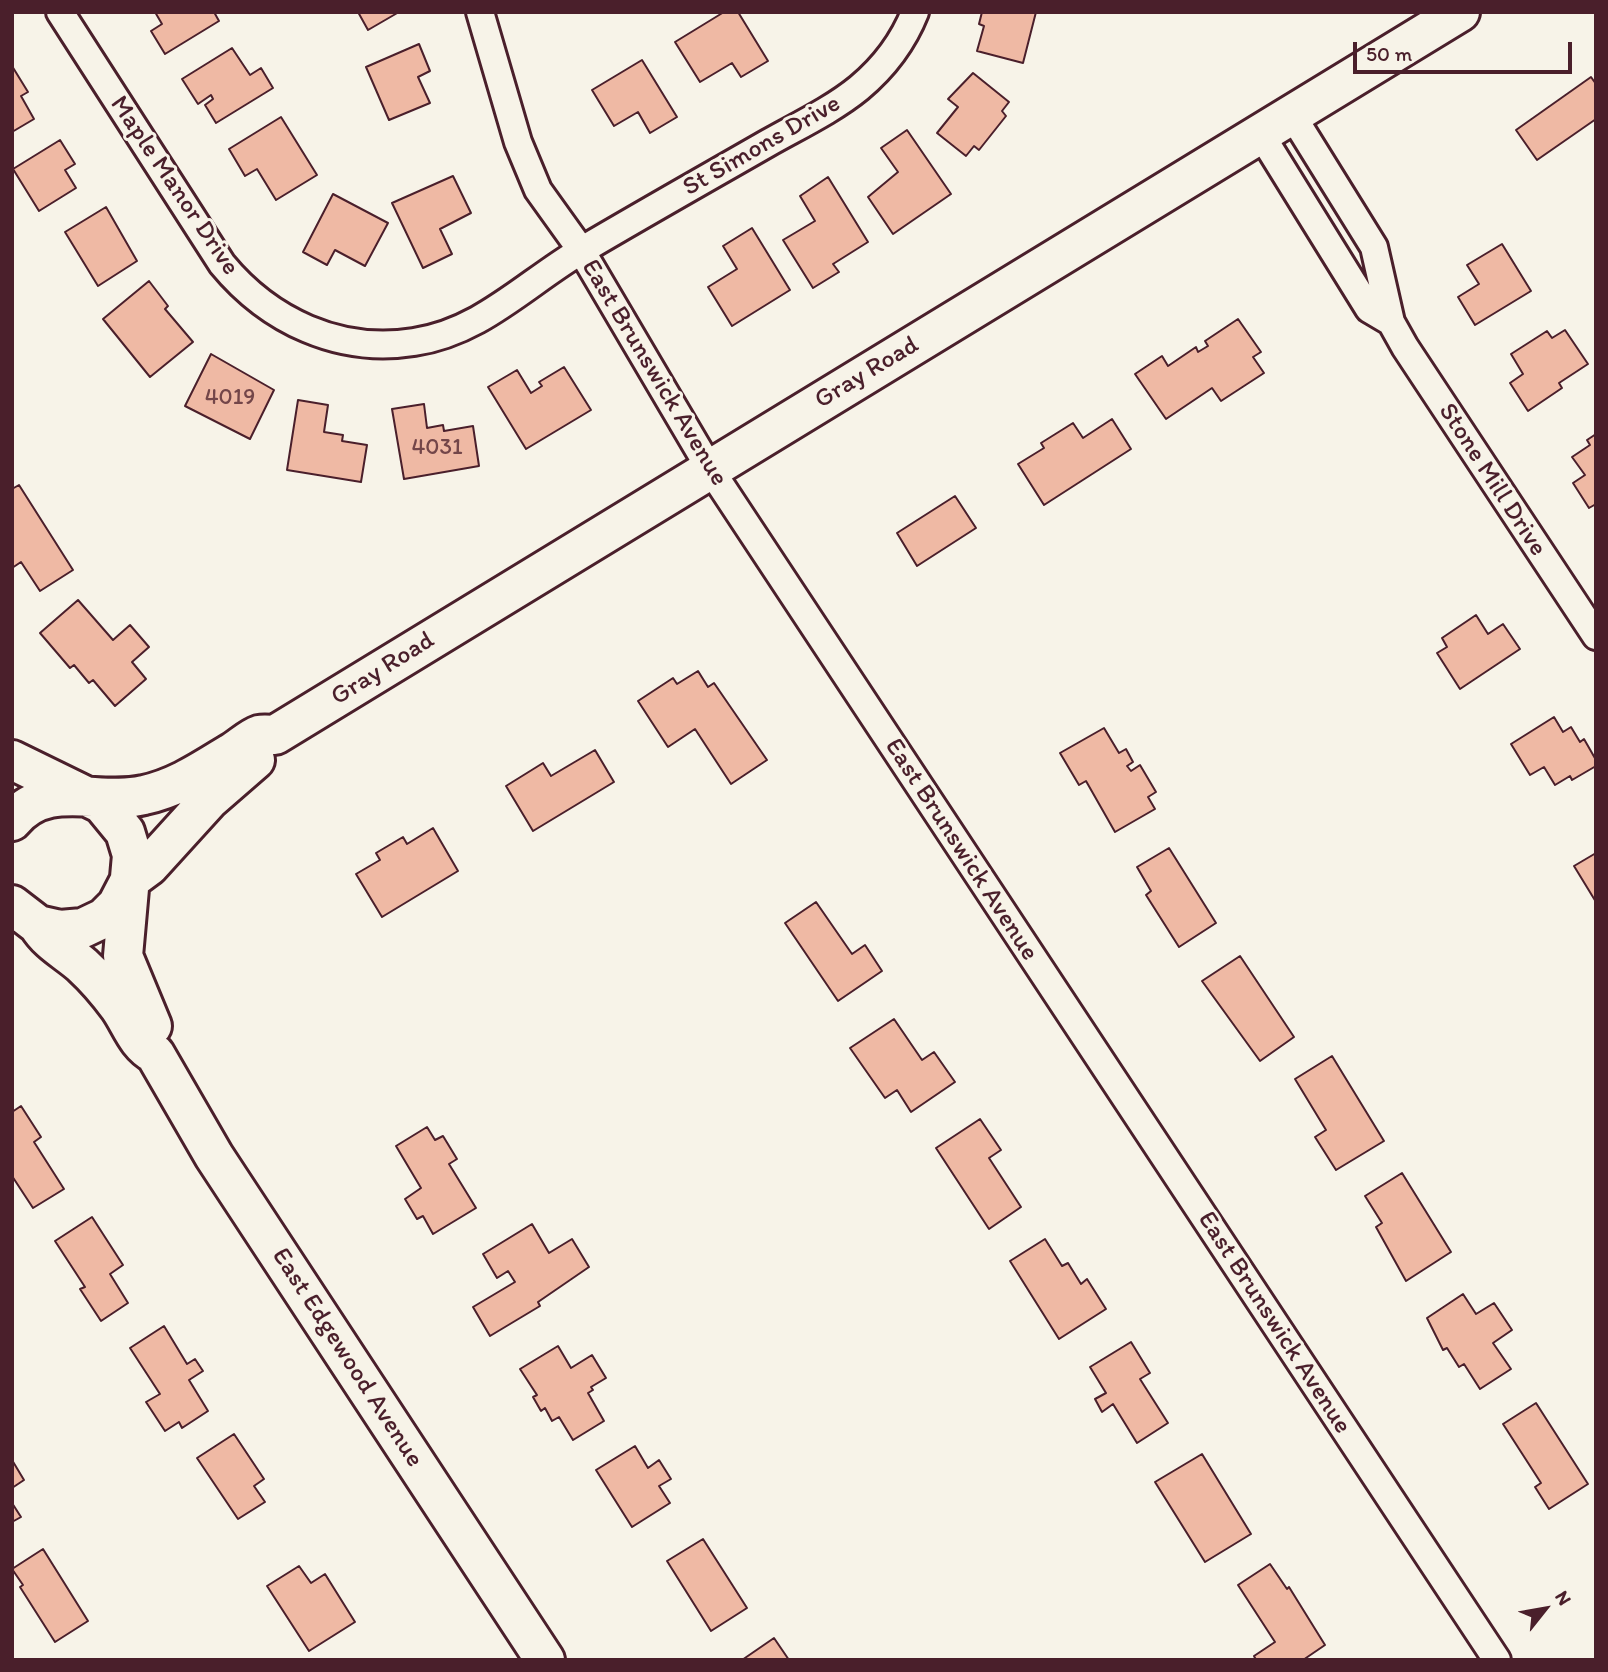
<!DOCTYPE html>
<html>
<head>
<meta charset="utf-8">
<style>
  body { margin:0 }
  #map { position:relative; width:1608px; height:1672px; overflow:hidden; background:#f7f3e8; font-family:Itim,sans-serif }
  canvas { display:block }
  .frame { position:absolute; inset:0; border:14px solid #4a1f2b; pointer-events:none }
  .north { position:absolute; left:1510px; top:1574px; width:70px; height:70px; -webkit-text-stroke:5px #f7f3e8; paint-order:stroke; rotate:59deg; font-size:19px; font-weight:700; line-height:28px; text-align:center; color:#4a1f2b }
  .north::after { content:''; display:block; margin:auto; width:24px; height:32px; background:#4a1f2b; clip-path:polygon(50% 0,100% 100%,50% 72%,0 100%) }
  .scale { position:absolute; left:1353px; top:42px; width:219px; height:32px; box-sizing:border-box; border:4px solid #4a1f2b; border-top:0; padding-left:9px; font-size:21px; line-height:24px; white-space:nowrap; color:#4a1f2b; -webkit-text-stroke:5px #f7f3e8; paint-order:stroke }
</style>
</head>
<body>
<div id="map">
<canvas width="1608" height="1672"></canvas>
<div class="frame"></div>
<div class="north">N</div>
<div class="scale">50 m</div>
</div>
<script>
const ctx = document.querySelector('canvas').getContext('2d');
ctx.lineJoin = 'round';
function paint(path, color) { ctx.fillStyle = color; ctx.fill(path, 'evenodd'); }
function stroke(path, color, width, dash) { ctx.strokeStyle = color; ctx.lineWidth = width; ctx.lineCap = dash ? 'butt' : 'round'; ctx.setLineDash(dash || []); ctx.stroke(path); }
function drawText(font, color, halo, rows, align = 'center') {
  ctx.font = font + ' Itim,sans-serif'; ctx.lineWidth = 6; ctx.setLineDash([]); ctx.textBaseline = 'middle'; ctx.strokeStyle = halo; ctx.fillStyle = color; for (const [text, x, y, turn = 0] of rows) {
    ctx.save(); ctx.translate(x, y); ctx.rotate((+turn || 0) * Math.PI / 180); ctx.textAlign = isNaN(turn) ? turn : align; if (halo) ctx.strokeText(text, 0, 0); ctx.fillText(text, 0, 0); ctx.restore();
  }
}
const building = new Path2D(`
  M155,12H214L219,21L165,54L151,31L162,24Z
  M358,12H399L368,30Z
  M724,12H738L768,61L741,77L732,63L700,82L675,42Z
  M982,12H1036L1023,63L977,51L984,26L979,24Z
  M419,44L430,71L418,77L430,103L389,120L366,67Z
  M232,48L250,75L261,68L273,88L216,123L205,105L213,99L211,95L198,104L182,79Z
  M642,60L677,117L650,133L638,112L614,126L592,90Z
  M12,66L28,92L21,96L34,119L12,132Z
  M973,73L1009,102L1002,111L1006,116L979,150L974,146L966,156L937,133L958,107L948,99Z
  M1591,77L1596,84V119L1537,160L1516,130Z
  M281,117L317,175L276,200L257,169L245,176L229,149Z
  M907,130L951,194L893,234L868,197L898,172L881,148Z
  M60,140L75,164L65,170L76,188L39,211L13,169Z
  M453,176L471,213L440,229L452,254L423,268L392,203Z
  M828,177L868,242L833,264L839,272L813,288L783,240L815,221L800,196Z
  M333,194L388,223L365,266L335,250L327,265L303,252Z
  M106,207L137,261L98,286L65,232Z
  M752,228L790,290L732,326L708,287L737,269L723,246Z
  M1502,244L1531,291L1475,325L1458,297L1479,284L1467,265Z
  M149,281L168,306L165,309L193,342L150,377L103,319Z
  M1238,319L1261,352L1253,357L1264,373L1221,401L1212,388L1166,419L1135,374L1162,356L1168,366L1196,347L1198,352L1208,346L1205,341Z
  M1565,330L1588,364L1559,383L1562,388L1528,411L1510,383L1523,374L1511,354L1547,331L1552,338Z
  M211,354L274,390L250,439L185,406Z
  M564,367L591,410L526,449L488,387L517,370L531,393L542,386L539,382Z
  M298,400L328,405L324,432L343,435L342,441L367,445L361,482L287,470Z
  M424,404L427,428L443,425L444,431L473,426L479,466L404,479L392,409Z
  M1112,419L1131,449L1044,505L1018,464L1044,448L1041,443L1073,423L1083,438Z
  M1596,434V504L1589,508L1573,483L1585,475L1572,457L1590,445L1587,440Z
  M19,485L73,570L40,591L21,562L12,568V489Z
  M955,496L976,528L917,566L897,533Z
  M78,600L113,640L130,625L149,647L132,662L146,679L115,706L93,680L89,683L74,665L70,668L40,633Z
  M1476,615L1488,634L1503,624L1520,649L1460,689L1437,653L1447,647L1442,638Z
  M698,671L708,687L714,683L767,760L731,784L695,729L668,747L638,701L673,678L677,684Z
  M1554,717L1563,732L1571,727L1580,742L1584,739L1596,760V766L1572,780L1570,776L1555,785L1544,767L1530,775L1511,744Z
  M1104,728L1119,753L1126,749L1133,762L1127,766L1131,771L1140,765L1156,792L1148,797L1155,809L1115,832L1086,781L1079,785L1060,753Z
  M595,750L614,782L533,831L506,786L543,763L551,776Z
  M433,828L458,871L382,917L356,874L380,860L376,853L403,837L407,844Z
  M1169,848L1216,923L1179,947L1146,895L1151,891L1137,867Z
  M1596,853V902L1574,866Z
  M816,902L852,954L865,945L882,971L838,1001L785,923Z
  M1240,956L1294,1037L1260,1061L1202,981Z
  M894,1019L922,1060L934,1052L955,1082L911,1112L897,1090L885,1098L850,1048Z
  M1332,1056L1384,1141L1336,1170L1315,1137L1326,1130L1295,1079Z
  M21,1106L41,1137L34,1142L64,1189L33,1208L12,1176V1112Z
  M980,1119L1001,1150L989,1158L1021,1207L989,1229L936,1148Z
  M427,1127L435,1140L443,1136L457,1159L449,1164L476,1208L433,1234L423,1216L417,1219L405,1199L421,1188L396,1146Z
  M1402,1173L1451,1252L1406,1281L1376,1227L1382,1223L1365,1196Z
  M92,1217L123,1265L110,1274L128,1303L101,1321L80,1289L85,1287L55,1241Z
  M532,1224L549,1253L572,1239L589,1267L538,1302L540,1306L490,1336L473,1307L515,1282L508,1271L497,1278L483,1254Z
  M1045,1239L1062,1266L1068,1263L1081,1284L1087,1279L1106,1309L1059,1339L1010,1261Z
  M1463,1294L1476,1314L1494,1303L1512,1330L1493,1343L1511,1369L1480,1389L1464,1364L1459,1367L1447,1348L1443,1350L1427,1318Z
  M164,1326L187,1364L195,1359L203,1371L189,1380L208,1411L182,1428L179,1422L165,1431L146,1402L160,1394L130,1348Z
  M1131,1342L1150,1373L1140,1379L1168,1423L1137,1443L1113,1404L1102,1412L1095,1399L1106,1393L1090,1367Z
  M558,1346L571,1368L592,1355L606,1378L591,1387L593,1390L588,1393L604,1421L573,1440L559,1417L552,1421L545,1408L541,1411L533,1397L537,1395L520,1369Z
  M1536,1403L1588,1484L1549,1509L1535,1487L1541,1483L1503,1424Z
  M234,1434L264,1479L254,1486L265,1502L238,1519L197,1458Z
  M635,1446L648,1468L659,1460L671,1479L659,1486L670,1503L632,1527L596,1470Z
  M1202,1454L1251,1534L1205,1562L1155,1482Z
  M12,1460L24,1480L12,1488Z
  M12,1503L21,1517L12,1522Z
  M703,1539L747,1608L711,1631L667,1561Z
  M43,1549L88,1621L55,1642L20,1587L23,1585L12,1569Z
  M1270,1564L1287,1589L1289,1587L1325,1645L1303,1660H1256L1254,1656L1275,1642L1238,1585Z
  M299,1566L311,1583L325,1574L355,1622L309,1651L267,1586Z
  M774,1638L789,1660H742Z`);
paint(building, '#efb9a4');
stroke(building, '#4a1f2b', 2);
const street = new Path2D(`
  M60,12L222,264C269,321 339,354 414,342C482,332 527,282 584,249C645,213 707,178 768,143C798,126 832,110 859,88C883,68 903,42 915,12
  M480,12L518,142L538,190L581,250L710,469L1497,1660
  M1260,133L1369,309L1391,322L1374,247L1292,115
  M1391,322L1405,347L1596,636`);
const secondary = new Path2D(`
  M12,760L102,804L125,832L132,855L123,956L152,1026
  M12,821C47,778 98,806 144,795C177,788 203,770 231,753C240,748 250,738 259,735C264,734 271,735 275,735L1460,12
  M12,905L38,925L60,930L83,928L104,918L117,905L130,880L149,866L209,800L255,760
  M38,925C49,943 66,951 82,965C95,977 108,992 119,1007C131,1024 136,1044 155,1054L214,1156L545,1660`);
stroke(street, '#4a1f2b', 32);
stroke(secondary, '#4a1f2b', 44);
stroke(street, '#f7f3e8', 26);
stroke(secondary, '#f7f3e8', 38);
drawText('23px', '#734649', null, [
  ["4019",230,398],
  ["4031",437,448]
]);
drawText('26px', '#4a1f2b', '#f7f3e8', [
  ["St Simons Drive",762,146,-30],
  ["Maple Manor Drive",174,186,56],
  ["East Brunswick Avenue",654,373,59],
  ["Gray Road",867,373,-31],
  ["Stone Mill Drive",1492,480,57],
  ["Gray Road",383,669,-32],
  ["East Brunswick Avenue",961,850,57],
  ["East Brunswick Avenue",1274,1323,57],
  ["East Edgewood Avenue",347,1358,57]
]);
</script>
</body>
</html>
